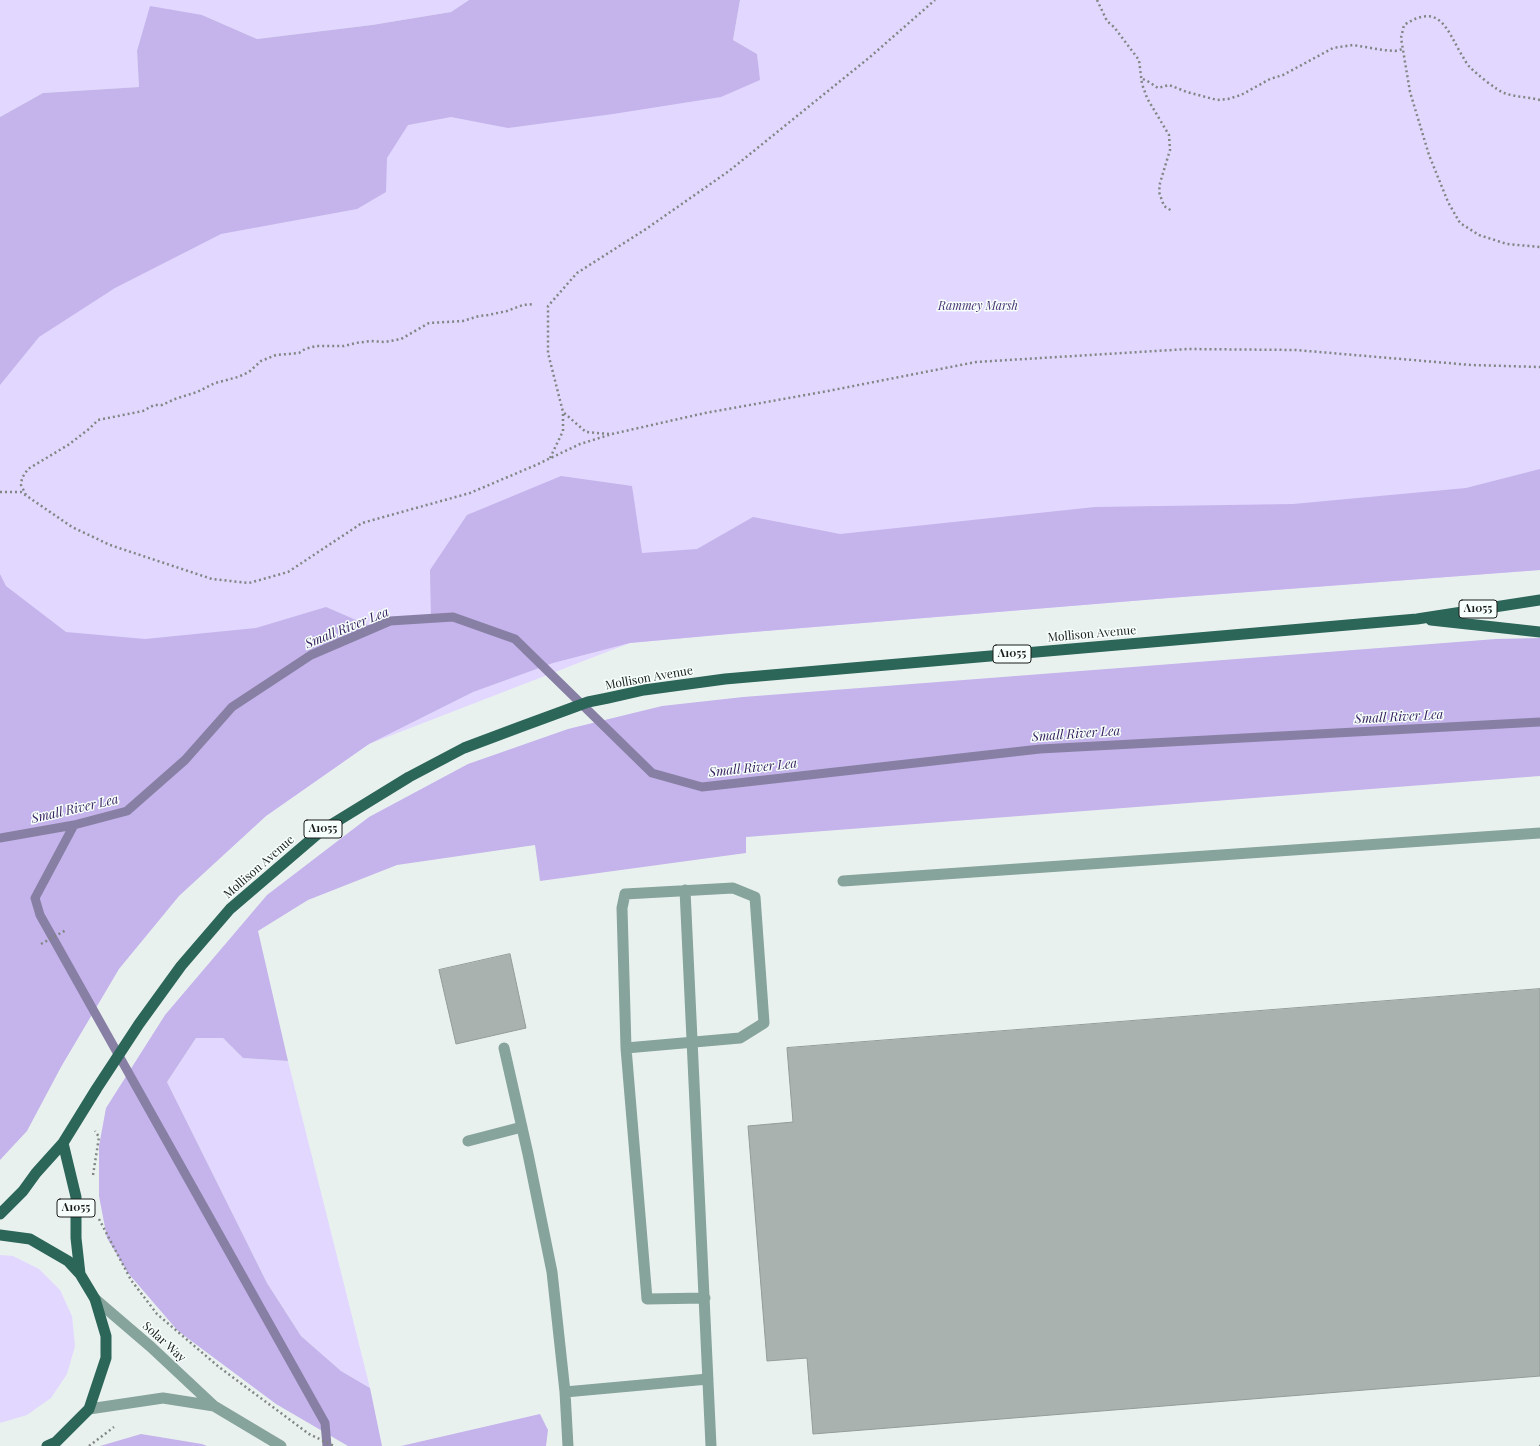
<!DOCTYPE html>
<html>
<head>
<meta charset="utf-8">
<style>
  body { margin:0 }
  canvas { display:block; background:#e9f1ef }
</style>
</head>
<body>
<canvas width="1540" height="1446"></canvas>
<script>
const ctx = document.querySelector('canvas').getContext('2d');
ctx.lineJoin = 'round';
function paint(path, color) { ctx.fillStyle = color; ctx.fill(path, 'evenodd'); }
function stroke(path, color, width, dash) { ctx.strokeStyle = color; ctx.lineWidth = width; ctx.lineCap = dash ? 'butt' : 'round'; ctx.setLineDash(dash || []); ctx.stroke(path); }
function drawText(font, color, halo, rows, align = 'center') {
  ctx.font = font + ' "Playfair Display",serif'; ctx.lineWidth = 3; ctx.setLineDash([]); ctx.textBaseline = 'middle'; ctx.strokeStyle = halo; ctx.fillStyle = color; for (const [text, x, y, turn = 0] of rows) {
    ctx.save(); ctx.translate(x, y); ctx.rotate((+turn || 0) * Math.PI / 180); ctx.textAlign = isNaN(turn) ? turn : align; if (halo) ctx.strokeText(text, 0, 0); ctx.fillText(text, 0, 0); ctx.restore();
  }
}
paint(new Path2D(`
  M0,0H469L451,12L372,25L257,39L202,15L137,51L139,87L43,93L0,117Z
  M740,0H1540V570L1169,598L729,634L630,643L369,744L266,816L213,864L0,667V289L421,111L759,80L757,54L733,40Z
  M196,1038H223L243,1058L288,1061L370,1388L341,1371L301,1336L267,1283L167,1082Z
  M0,1255L13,1256L39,1269L60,1290L72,1316L75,1346L67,1374L51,1398L27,1415L0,1423Z`), '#e2d7ff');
paint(new Path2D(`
  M469,0H740L733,40L757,54L760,80L721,97L613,114L508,128L451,117L408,125L387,158L386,192L357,209L221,234L115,288L39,337L0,385V117L43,93L139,87L137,51L150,6L202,15L257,39L372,25L451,12Z
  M1540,469V570L1169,598L729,634L630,643L553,663L473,692L369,744L266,816L179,896L119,969L61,1067L27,1131L0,1160V574L6,586L66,632L145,639L256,628L326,607L372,627L431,620L430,570L467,515L561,476L632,486L642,553L697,549L753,517L840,534L1095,507L1293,504L1466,488Z
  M1540,638V776L746,837V853L540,881L535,845L397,865L308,900L258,931L288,1061L243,1058L223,1038H196L167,1082L267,1283L301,1336L341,1371L370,1388L382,1446H348L276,1404L178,1331L128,1273L107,1238L99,1196V1146L106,1108L165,1015L267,895L369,817L468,764L568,729L662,706L743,697L1496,639Z
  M540,1414L548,1430L546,1446H401Z
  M141,1434L202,1444L207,1446H100Z`), '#c4b4eb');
stroke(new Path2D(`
  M74,825L35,898L40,915L325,1423L327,1446
  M0,838L74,825L127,811L185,760L232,707L311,655L390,621L453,617L515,639L652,773L702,787L1040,749L1540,722`), '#887fa4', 9);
const building = new Path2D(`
  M510,954L526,1028L456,1044L439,970Z
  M1540,989V1376L813,1434L807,1358L767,1361L748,1126L793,1122L787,1048Z`);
paint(building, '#aab2af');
stroke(building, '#949c9a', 1);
stroke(new Path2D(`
  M1097,0L1107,21L1114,27L1139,60L1142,84L1147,98L1169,135L1170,150L1160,183L1159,192L1164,206L1172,211
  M1143,79L1149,82L1158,88L1169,85L1187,92L1217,100L1228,99L1241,95L1270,79L1283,75L1333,48L1353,45L1383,50L1395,51L1403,49
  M1540,100C1528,97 1515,97 1504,93C1498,91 1475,73 1470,67C1467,65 1465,60 1463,57C1447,31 1441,1 1404,25L1401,38L1410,92L1429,155L1448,202L1460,223L1479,235L1507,244L1540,247
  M609,434L586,432L563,412L548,353V306L577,273L646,229L729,171L870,57L935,0
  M550,458L563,431V412
  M0,492H21L72,527L110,545L212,579L249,583L288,572L362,523L470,493L536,465L580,444L612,434L705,413L828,391L976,362L1188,349L1296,350L1471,365L1540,367
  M26,495L21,485L22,478L28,469L68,445L89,429L98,420L143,411L154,405H162L175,399L197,392L215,383L238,377L249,372L261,361L276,355L299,353L305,349L316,346H344L356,343L370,341L385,342L401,339L429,323L463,321L479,316L488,315L507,311L523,305L534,304
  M41,944L66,930
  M93,1175L99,1137L95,1131
  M99,1219L131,1280L157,1314L219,1367L309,1434L334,1446
  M89,1446L114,1427
  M1539,1446H1540`), '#808684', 2.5, [2, 3]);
stroke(new Path2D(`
  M843,881L1540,833
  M685,890L711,1446
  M504,1048L528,1154L552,1272L565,1392L568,1446
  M626,1048L740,1038L764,1023L755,897L733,888L625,894L622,908L626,1048L647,1299L705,1298
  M468,1141L522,1127
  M565,1392L708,1379`), '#87a49c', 11);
stroke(new Path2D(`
  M95,1299L151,1347L214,1406L281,1446
  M89,1409L163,1398L214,1406`), '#87a49c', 11);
stroke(new Path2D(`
  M1431,620L1540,632
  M63,1143L76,1197V1238L80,1274
  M0,1214L23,1191L36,1173L63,1143L97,1088L139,1024L181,966L230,909L321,831L409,777L464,748L520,727L588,702L608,698L644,690L725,679L1417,619L1540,600
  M0,1235L30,1239L68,1261L80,1274L95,1299L106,1336V1358L89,1409L56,1442L47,1446`), '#2c6658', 11);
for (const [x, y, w] of [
  [1478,609,38],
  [1012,654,38],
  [323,829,38],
  [76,1208,38]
]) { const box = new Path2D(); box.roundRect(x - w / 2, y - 9, w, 18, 3); ctx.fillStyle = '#f6fffc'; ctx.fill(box); stroke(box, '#191c1b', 1); }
drawText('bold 11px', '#191c1b', null, [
  ["A1055",1478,609],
  ["A1055",1012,654],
  ["A1055",323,829],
  ["A1055",76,1208]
]);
drawText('italic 12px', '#4b3474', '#f6fffc', [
  ["Rammey Marsh",978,306]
]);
drawText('12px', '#191c1b', '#f6fffc', [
  ["Mollison Avenue",1092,634,-5],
  ["Mollison Avenue",649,678,-10],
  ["Mollison Avenue",259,867,-41],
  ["Solar Way",164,1342,42]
]);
drawText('italic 13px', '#371e5d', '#f6fffc', [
  ["Small River Lea",347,628,-22],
  ["Small River Lea",1399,717,-3],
  ["Small River Lea",1076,734,-4],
  ["Small River Lea",753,768,-6],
  ["Small River Lea",75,809,-13]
]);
</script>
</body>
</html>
